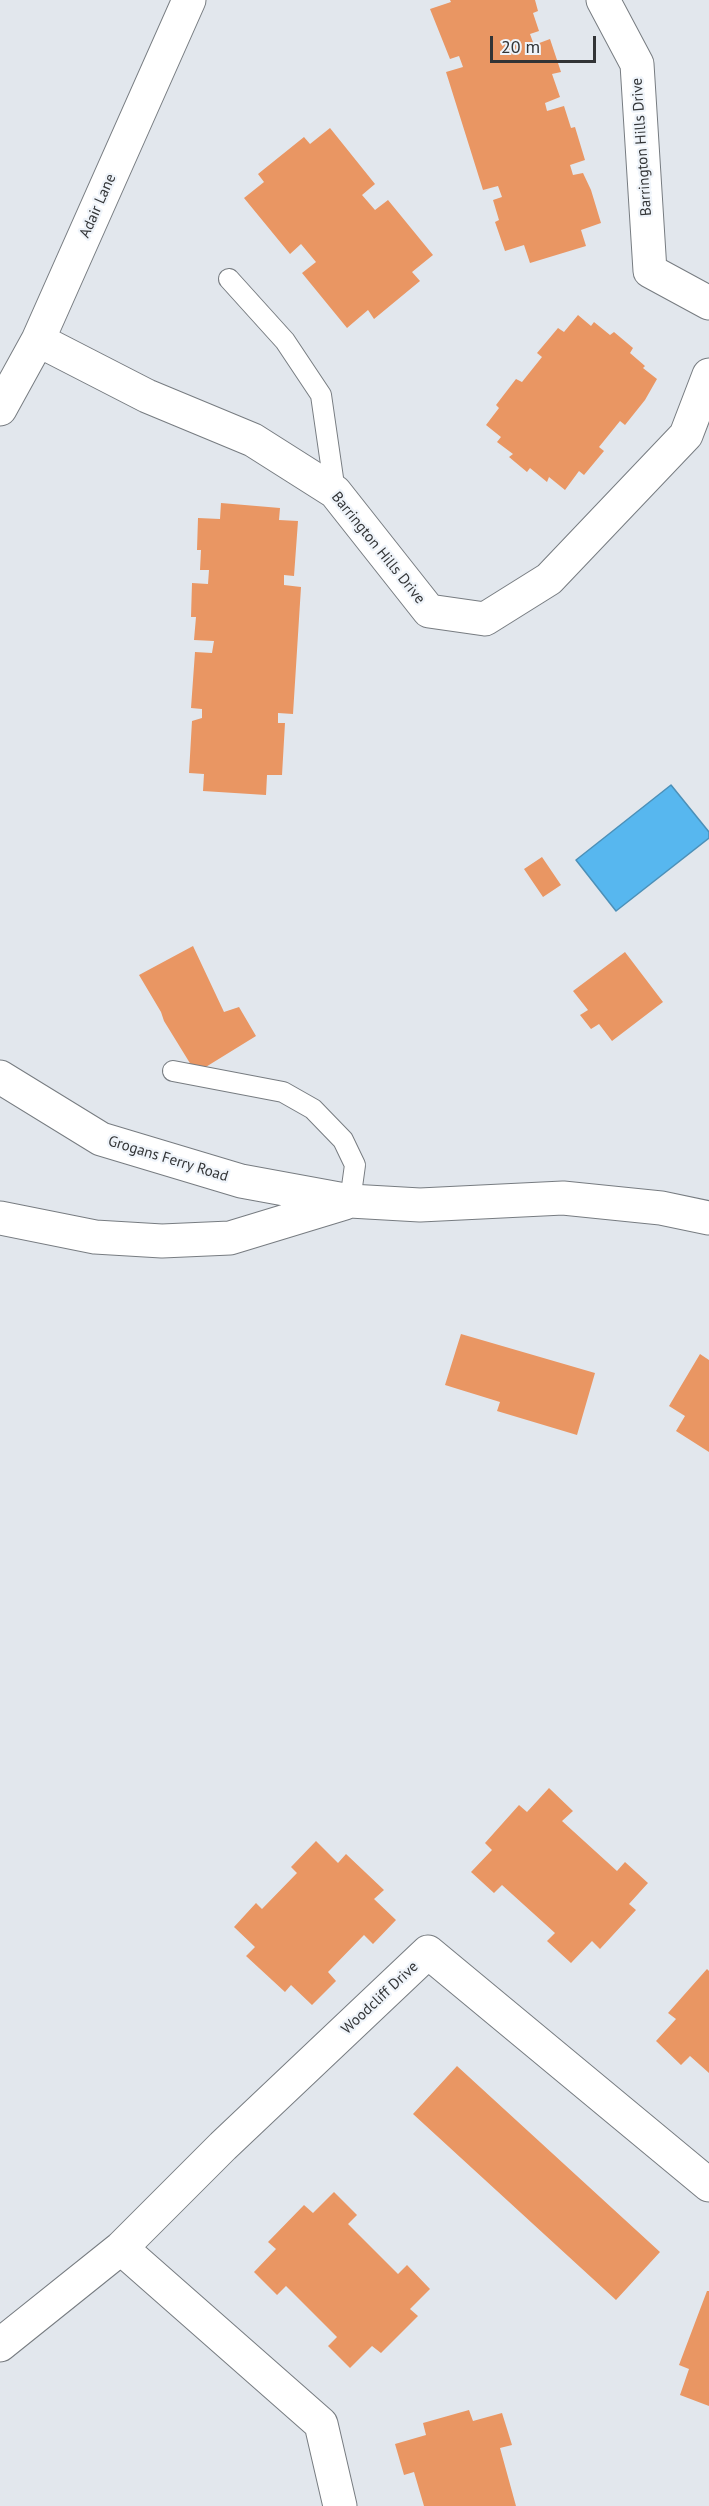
<!DOCTYPE html>
<html>
<head>
<meta charset="utf-8">
<style>
  body { margin:0 }
  #map { position:relative; width:709px; height:2506px; overflow:hidden; background:#e2e7ed; font-family:"PT Sans",sans-serif }
  canvas { display:block }
  .scale { position:absolute; left:490px; top:36px; width:106px; height:27px; box-sizing:border-box; border:3px solid #323436; border-top:0; padding-left:8px; font-size:18px; line-height:21px; white-space:nowrap; color:#323436; -webkit-text-stroke:4px #eff4fa; paint-order:stroke }
</style>
</head>
<body>
<div id="map">
<canvas width="709" height="2506"></canvas>
<div class="scale">20 m</div>
</div>
<script>
const ctx = document.querySelector('canvas').getContext('2d');
ctx.lineJoin = 'round';
function paint(path, color) { ctx.fillStyle = color; ctx.fill(path, 'evenodd'); }
function stroke(path, color, width, dash) { ctx.strokeStyle = color; ctx.lineWidth = width; ctx.lineCap = dash ? 'butt' : 'round'; ctx.setLineDash(dash || []); ctx.stroke(path); }
function drawText(font, color, halo, rows, align = 'center') {
  ctx.font = font + ' "PT Sans",sans-serif'; ctx.lineWidth = 4.5; ctx.setLineDash([]); ctx.textBaseline = 'middle'; ctx.strokeStyle = halo; ctx.fillStyle = color; for (const [text, x, y, turn = 0] of rows) {
    ctx.save(); ctx.translate(x, y); ctx.rotate((+turn || 0) * Math.PI / 180); ctx.textAlign = isNaN(turn) ? turn : align; if (halo) ctx.strokeText(text, 0, 0); ctx.fillText(text, 0, 0); ctx.restore();
  }
}
const water = new Path2D(`
  M671,785L709,832V838L616,911L576,860Z`);
paint(water, '#57b7ef');
stroke(water, '#4c90b8', 1.5);
paint(new Path2D(`
  M450,0H535L538,11L533,13L539,31L530,34L534,45L550,39L561,72L552,74L560,97L545,103L547,111L564,106L571,128L575,127L585,160L570,165L573,175L583,173L591,190L601,223L581,230L586,246L530,263L524,245L505,251L495,222L499,220L493,200L502,197L498,186L483,190L446,72L463,67L459,56L450,59L430,9L451,2Z
  M330,128L375,184L362,195L375,210L388,200L433,255L412,272L420,281L374,319L368,310L347,328L302,273L316,262L301,244L290,254L244,198L264,182L258,174L304,137L310,144Z
  M578,315L591,326L594,322L610,335L614,332L633,348L630,353L645,366L643,368L657,379L645,400L625,425L620,421L599,447L604,451L584,475L579,471L565,490L549,477L547,482L530,468L527,472L509,457L513,454L497,442L501,437L486,425L499,408L496,405L516,379L522,382L542,357L537,353L558,328L564,332Z
  M221,503L280,508L279,520L298,521L294,576L284,575V585L301,587L293,714L278,713V723H285L282,775H267L266,795L203,791L204,774L189,773L192,721L202,718V709L191,708L195,652L212,653L214,641L194,640L196,617H191L192,583L208,584L209,570H200L201,550H197L198,518L220,519Z
  M542,857L561,885L543,897L524,869Z
  M193,946L224,1012L239,1007L256,1036L196,1073L164,1021L161,1012L139,975Z
  M625,952L663,1002L612,1041L599,1024L591,1029L580,1015L588,1010L573,991Z
  M461,1334L595,1373L577,1435L497,1411L500,1402L445,1385Z
  M700,1354L709,1360V1452L676,1431L685,1416L669,1406Z
  M549,1788L573,1811L562,1821L617,1871L625,1862L648,1883L629,1904L636,1910L600,1949L592,1941L571,1963L547,1941L555,1933L502,1885L494,1893L471,1872L492,1850L485,1843L519,1805L527,1812Z
  M316,1841L338,1863L346,1854L384,1890L374,1899L396,1920L373,1944L364,1935L328,1972L336,1981L312,2005L291,1985L285,1992L246,1956L255,1947L234,1927L256,1903L262,1909L297,1873L291,1867Z
  M707,1969L709,1971V2073L690,2056L681,2065L656,2041L676,2019L668,2013Z
  M457,2066L660,2252L616,2300L413,2114Z
  M334,2192L357,2215L348,2224L398,2274L407,2265L430,2289L410,2309L418,2316L381,2353L372,2346L350,2368L328,2346L337,2337L286,2286L277,2295L254,2272L276,2249L268,2242L304,2205L313,2213Z
  M707,2291H709V2406L680,2395L689,2369L679,2365Z
  M469,2410L473,2421L502,2413L512,2445L500,2448L516,2506H424L414,2472L404,2475L395,2444L426,2435L423,2423Z`), '#e99663');
const lane = new Path2D(`
  M229,279L285,341L321,395L335,492
  M173,1071L283,1092L313,1109L343,1140L355,1165L350,1201`);
const street = new Path2D(`
  M603,0L637,64L650,271L709,303
  M38,340L147,396L253,440L335,492L429,611L485,619L549,579L686,435L709,375
  M0,409L38,340L189,0
  M0,1077L101,1139L241,1181L350,1201L420,1205L563,1198L661,1208L709,1218
  M0,1218L95,1237L162,1241L230,1238L345,1203
  M121,2248L321,2424L340,2506
  M0,2345L121,2248L223,2146L428,1952L709,2185`);
stroke(lane, '#777c81', 22);
stroke(street, '#777c81', 35);
stroke(lane, '#fff', 20);
stroke(street, '#fff', 33);
drawText('15px', '#323436', '#eff4fa', [
  ["Barrington Hills Drive",642,147,-94],
  ["Adair Lane",98,206,-66],
  ["Barrington Hills Drive",378,548,51],
  ["Grogans Ferry Road",168,1159,17],
  ["Woodcliff Drive",380,1998,-43]
]);
</script>
</body>
</html>
